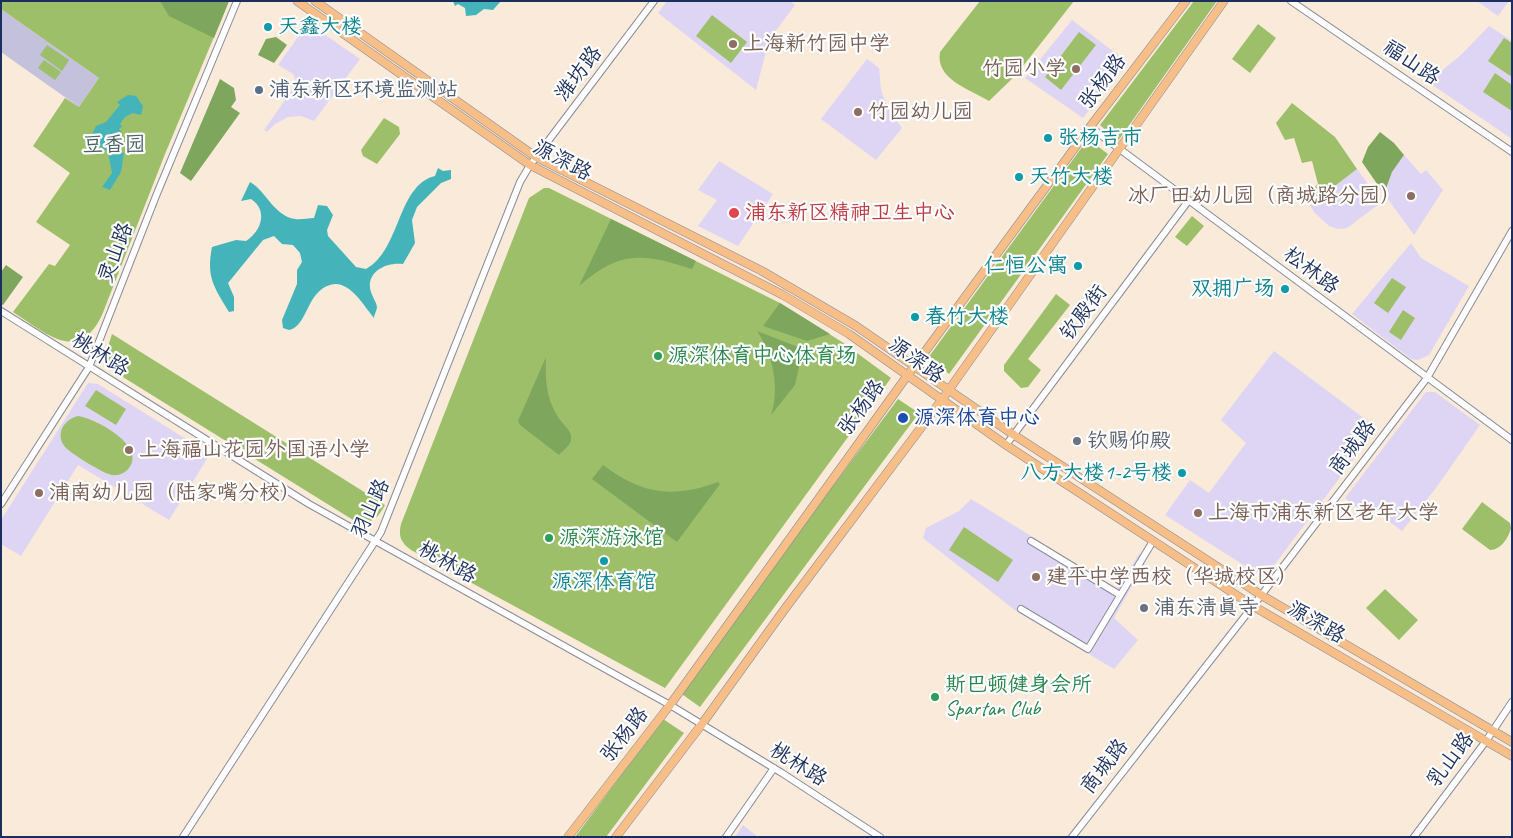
<!DOCTYPE html>
<html>
<head>
<meta charset="utf-8">
<style>
  body { margin:0 }
  #map { position:relative; width:1513px; height:838px; overflow:hidden; background:#f9ead9; font-family:Caveat,sans-serif }
  canvas { display:block }
  .frame { position:absolute; inset:0; border:2px solid #1b2f5e; pointer-events:none }
</style>
</head>
<body>
<div id="map">
<canvas width="1513" height="838"></canvas>
<div class="frame"></div>
</div>
<script>
const ctx = document.querySelector('canvas').getContext('2d');
ctx.lineJoin = 'round';
function paint(path, color) { ctx.fillStyle = color; ctx.fill(path, 'evenodd'); }
function stroke(path, color, width, dash) { ctx.strokeStyle = color; ctx.lineWidth = width; ctx.lineCap = dash ? 'butt' : 'round'; ctx.setLineDash(dash || []); ctx.stroke(path); }
function drawText(font, color, halo, rows, align = 'center') {
  ctx.font = font + ' Caveat,"LXGW WenKai TC",sans-serif'; ctx.lineWidth = 4.5; ctx.setLineDash([]); ctx.textBaseline = 'middle'; ctx.strokeStyle = halo; ctx.fillStyle = color; for (const [text, x, y, turn = 0] of rows) {
    ctx.save(); ctx.translate(x, y); ctx.rotate((+turn || 0) * Math.PI / 180); ctx.textAlign = isNaN(turn) ? turn : align; if (halo) ctx.strokeText(text, 0, 0); ctx.fillText(text, 0, 0); ctx.restore();
  }
}
paint(new Path2D(`
  M667,1H790L795,5L769,40L756,90L658,13Z
  M1477,1H1509L1498,16Z
  M1072,20L1126,61L1083,118L1025,78Z
  M308,23L360,59L314,121L301,116L288,117L275,124L267,132L264,130L297,83L293,74L278,65Z
  M1489,26L1512,41V139L1428,82L1462,54Z
  M867,59L879,68L881,90L887,106L902,128L876,160L821,119Z
  M1404,155L1421,174L1426,170L1443,190L1414,235L1387,198L1347,228L1338,229L1329,226L1314,212L1310,205L1357,169L1381,202L1392,172Z
  M719,161L773,194L738,246L698,226L717,200L698,190Z
  M1411,243L1421,258L1469,286L1429,355L1418,360L1411,359L1352,314Z
  M1274,351L1377,428L1269,572L1261,576L1165,515L1190,480L1209,493L1246,443L1221,420Z
  M88,383L98,384L210,454L169,520L78,465L21,556L1,544V520Z
  M1426,392H1435L1480,425L1436,488L1402,531L1378,513H1364L1345,498Z
  M971,499L1117,589L1139,554L1147,559L1114,618L1138,640L1114,669L1016,611L923,538L926,528L959,511Z
  M743,825L758,837H735Z`), '#ded5f5');
paint(new Path2D(`
  M1,9L99,78L79,107L1,52Z`), '#c3c1db');
paint(new Path2D(`
  M1,1H229L165,154L102,315C78,365 46,333 13,312L49,264L55,266L70,245L36,222L70,173L33,146L65,98L79,107L99,78L1,9Z
  M980,1H1074L1016,75L989,101C969,89 935,79 940,52Z
  M1194,1H1217L1118,141L1100,125Z
  M712,15L747,42L731,63L696,36Z
  M1258,24L1276,38L1250,73L1232,59Z
  M1079,32L1096,45L1061,90L1045,77Z
  M1504,38L1512,43V77L1488,61Z
  M47,45L69,60L62,71L40,55Z
  M44,60L61,72L55,80L38,68Z
  M1495,73L1512,85V111L1483,92Z
  M1292,103L1335,137L1357,169L1314,202L1310,191L1318,184L1312,161L1302,163L1294,138L1285,140L1276,123Z
  M384,118L399,127L400,134L377,164L363,156L361,150Z
  M1088,139L1108,154L949,374L928,358Z
  M544,188H549L780,303L842,342L891,378L665,688L411,550C401,543 398,536 401,524L529,198Z
  M1192,216L1204,226L1187,246L1175,237Z
  M1392,278L1406,287L1388,313L1374,303Z
  M1056,294L1070,305L1028,359L1041,370L1028,387L1021,388L1004,371V365Z
  M1403,310L1415,318L1401,340L1389,332Z
  M112,334L385,505C379,516 372,525 358,523L110,369L105,356Z
  M96,390L126,409L116,425L85,406Z
  M898,399L919,413L700,707L679,692Z
  M78,416C95,418 147,446 129,468C125,473 119,476 112,475C104,474 72,454 66,448C54,435 64,419 78,416Z
  M1482,502L1510,523L1511,528C1509,537 1501,550 1490,550L1462,529Z
  M964,527L1013,560L998,582L949,550Z
  M1385,589L1418,620L1399,640L1366,608Z
  M663,719L684,733L606,837H575Z`), '#9dbf69');
paint(new Path2D(`
  M160,1H229L214,38L169,16Z
  M276,37L287,45L274,63L258,55L266,39Z
  M220,79L234,88L236,100L231,107L240,113L191,181L180,173Z
  M1380,132L1394,143L1404,155L1392,172L1384,194L1362,162L1368,147Z
  M611,219L696,261L692,269C643,253 620,250 579,286Z
  M6,265L23,277L3,305L1,304V272Z
  M780,303L830,334L807,341L763,326Z
  M757,331L803,349L795,385L771,415C780,389 773,354 757,331Z
  M546,357C545,379 546,398 558,417C562,424 573,431 571,440C570,446 563,450 559,455L520,425L518,421Z
  M603,465C641,494 672,499 718,482L720,484L677,542L592,479Z`), '#7ea65d');
paint(new Path2D(`
  M453,1H501L493,10L484,9L476,15L466,16L465,8L458,4L455,6Z
  M128,95L136,96L143,106L141,115L133,113L125,117L120,124L122,126L119,129L121,131L114,149L124,153L121,172L110,190L102,187L112,173L108,152L93,141L91,136L96,126L106,122L120,105L117,102Z
  M438,168L443,171L451,170V179L441,183L417,207L412,220L415,243L403,264C388,262 368,270 370,288C371,295 376,301 377,307C377,310 374,315 374,318C363,305 349,279 330,285C306,292 308,326 289,330L283,328L282,320L297,284V270L302,262L300,253L293,245L282,244L274,236L263,240L228,283L234,297V311L229,312C214,287 206,277 212,247L236,240L246,241C262,231 268,210 251,199L241,201L250,182C267,192 274,216 295,219C301,220 308,218 314,218L318,205L327,206L333,215L327,230L328,236L356,267L366,269C401,250 397,185 435,176Z`), '#44b4ba');
const minor = new Path2D(`
  M1291,1L1512,152
  M1090,127L1512,440
  M1,311L309,504L670,705L782,773L880,837
  M1006,445L1189,200
  M1,504L89,367L156,196L237,1
  M1031,541L1120,595
  M1021,609L1088,649L1153,541
  M183,837L381,532L520,182L530,165L654,1
  M726,837L774,768
  M1072,837L1253,606L1427,378L1512,231
  M1414,837L1486,741L1512,702`);
const major = new Path2D(`
  M297,1L530,165L783,295L849,334L1006,445L1253,606L1512,756
  M315,1L536,157L762,271L856,326L1014,435L1261,595L1512,742
  M568,837L670,705L902,383L1090,127L1186,1
  M616,837L702,724L784,610L941,401L1224,1`);
stroke(minor, '#8a8c9c', 8);
stroke(major, '#8a8c9c', 9);
stroke(minor, '#fff', 6);
stroke(major, '#f7be87', 8);
for (const [x, y, r, color] of [
  [268,27,5,"#0f9aa8"],
  [733,44,5,"#8d6e63"],
  [1076,69,5,"#8d6e63"],
  [259,90,5,"#5c6f8a"],
  [858,112,5,"#8d6e63"],
  [1048,138,5,"#0f9aa8"],
  [1019,177,5,"#0f9aa8"],
  [1411,196,5,"#8d6e63"],
  [734,213,6,"#e0444e"],
  [1078,266,5,"#0f9aa8"],
  [1285,289,5,"#0f9aa8"],
  [915,317,5,"#0f9aa8"],
  [658,356,5,"#2e9e5b"],
  [903,418,6,"#1a4fb4"],
  [1077,441,5,"#6b7280"],
  [129,450,5,"#8d6e63"],
  [1182,473,5,"#0f9aa8"],
  [39,493,5,"#8d6e63"],
  [1198,513,5,"#8d6e63"],
  [549,538,5,"#2e9e5b"],
  [604,561,5,"#0f9aa8"],
  [1036,577,5,"#8d6e63"],
  [1144,608,5,"#6b7280"],
  [935,697,5,"#2e9e5b"]
]) { const dot = new Path2D(); dot.arc(x, y, r, 0, 2 * Math.PI); ctx.fillStyle = color; ctx.fill(dot); stroke(dot, '#fff', 2); }
drawText('21px', '#0d838f', '#fff', [
  ["天鑫大楼",278,27],
  ["张杨吉市",1058,138],
  ["天竹大楼",1029,177],
  ["仁恒公寓",1068,266,"right"],
  ["双拥广场",1275,289,"right"],
  ["春竹大楼",925,317],
  ["八方大楼1-2号楼",1172,473,"right"],
  ["源深体育馆",604,582,"center"]
], 'left');
drawText('21px', '#785e54', '#fff', [
  ["上海新竹园中学",743,44],
  ["竹园小学",1066,69,"right"],
  ["竹园幼儿园",868,112],
  ["冰厂田幼儿园（商城路分园）",1401,196,"right"],
  ["上海福山花园外国语小学",139,450],
  ["浦南幼儿园（陆家嘴分校）",49,493],
  ["上海市浦东新区老年大学",1208,513],
  ["建平中学西校（华城校区）",1046,577]
], 'left');
drawText('21px', '#1b2f5e', '#fff', [
  ["福山路",1411,63,34],
  ["潍坊路",579,74,-53],
  ["张杨路",1103,82,-53],
  ["源深路",562,161,28],
  ["灵山路",116,253,-69],
  ["松林路",1311,271,37],
  ["钦殿街",1084,313,-53],
  ["桃林路",100,355,32],
  ["源深路",916,361,36],
  ["张杨路",862,408,-54],
  ["商城路",1353,448,-53],
  ["羽山路",371,509,-65],
  ["桃林路",447,563,29],
  ["源深路",1316,623,30],
  ["张杨路",625,735,-52],
  ["乳山路",1451,760,-53],
  ["桃林路",798,765,32],
  ["商城路",1105,767,-52]
]);
drawText('21px', '#4e5e75', '#fff', [
  ["浦东新区环境监测站",269,90]
], 'left');
drawText('21px', '#486162', '#fff', [
  ["豆香园",114,145]
]);
drawText('21px', '#be3a42', '#fff', [
  ["浦东新区精神卫生中心",745,213]
], 'left');
drawText('21px', '#27864d', '#fff', [
  ["源深体育中心体育场",668,356],
  ["源深游泳馆",559,538],
  ["斯巴顿健身会所",945,685],
  ["Spartan Club",945,709]
], 'left');
drawText('21px', '#164399', '#fff', [
  ["源深体育中心",914,418]
], 'left');
drawText('21px', '#5b616d', '#fff', [
  ["钦赐仰殿",1087,441],
  ["浦东清真寺",1154,608]
], 'left');
</script>
</body>
</html>
